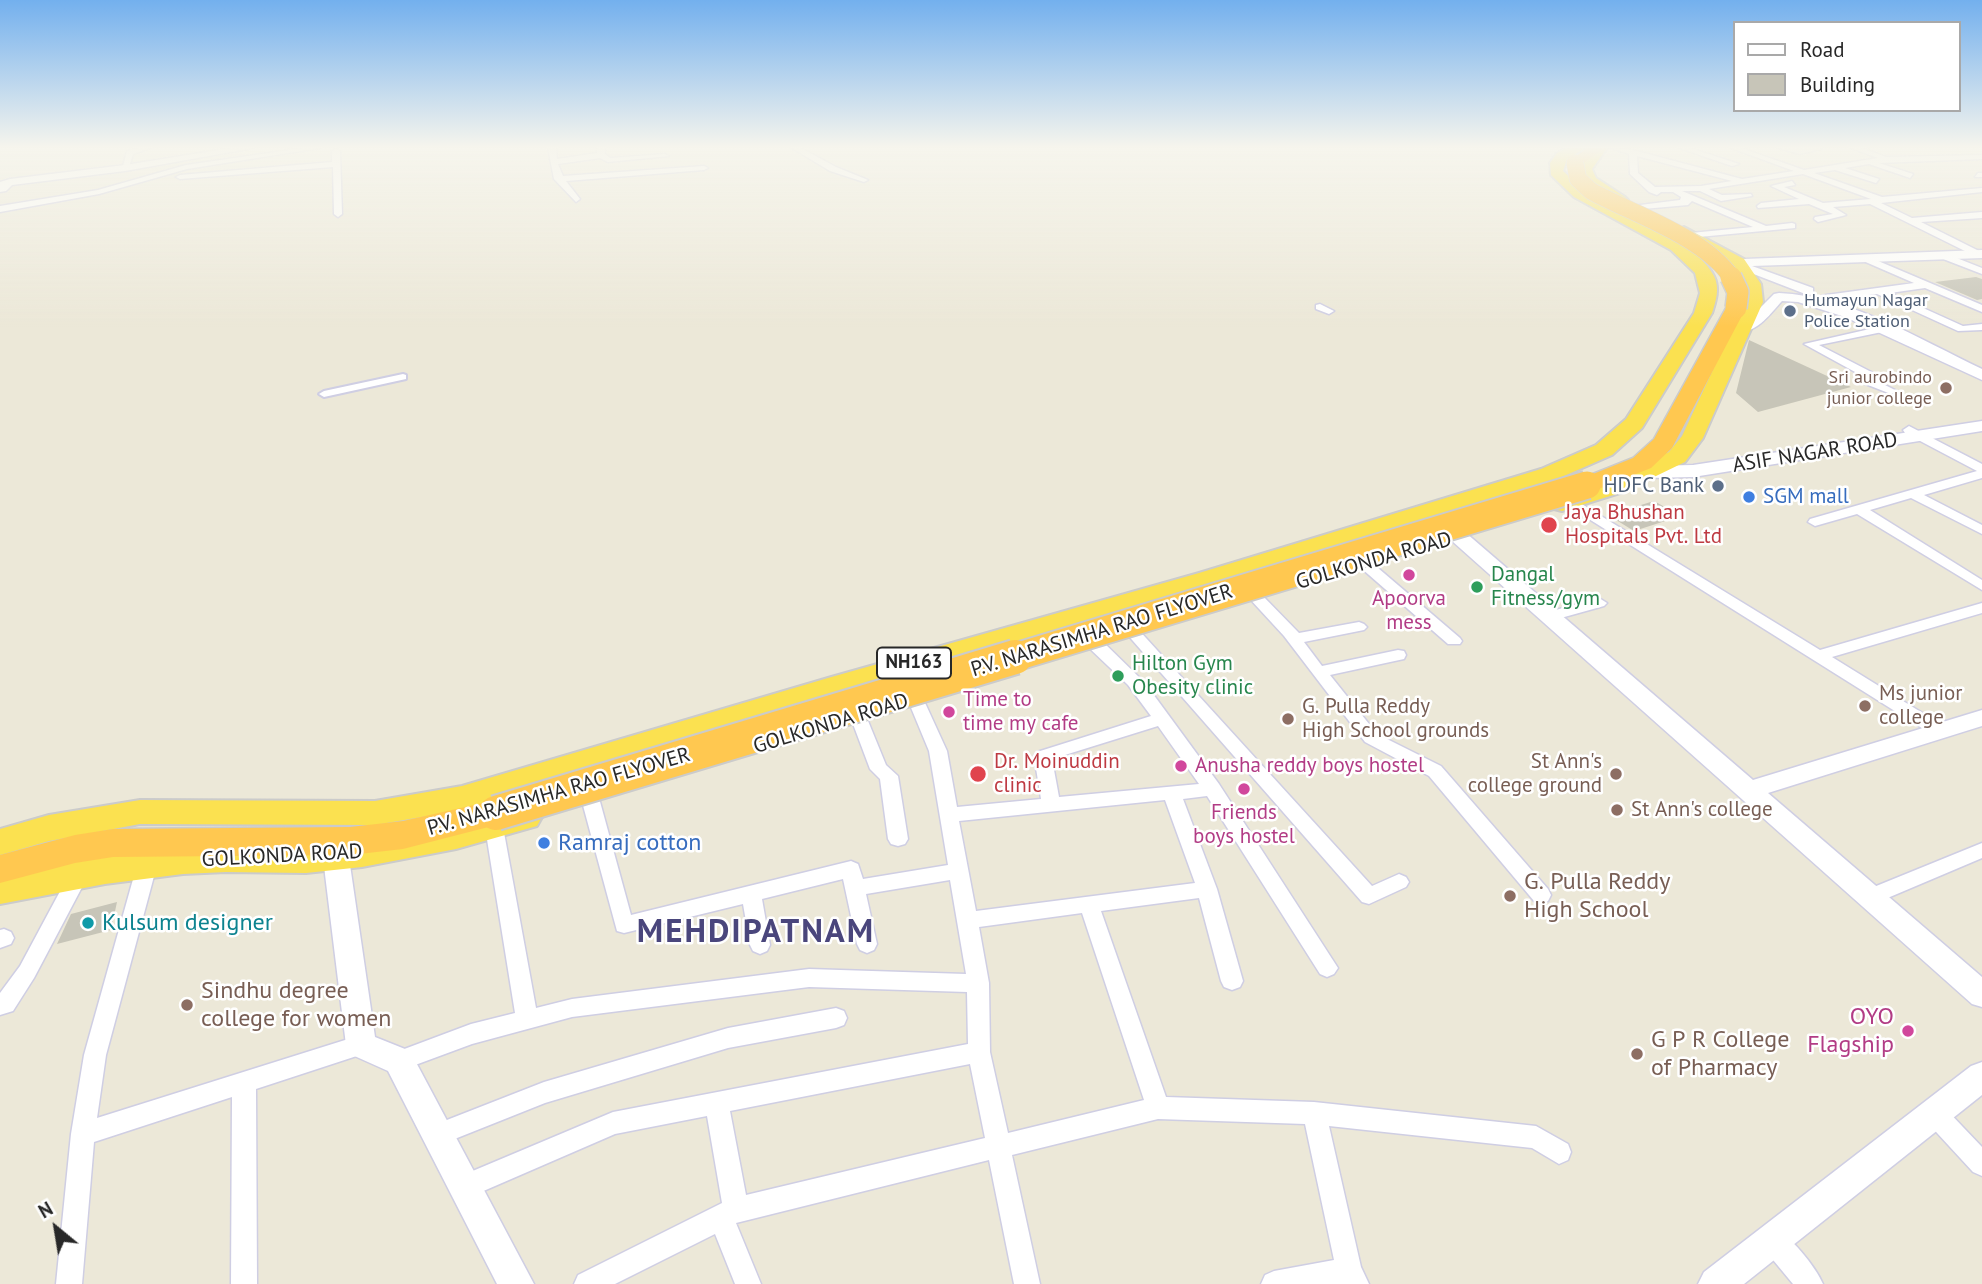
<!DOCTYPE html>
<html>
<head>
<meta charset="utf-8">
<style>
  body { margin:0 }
  #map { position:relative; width:1982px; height:1284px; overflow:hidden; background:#ece8d8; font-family:"PT Sans",sans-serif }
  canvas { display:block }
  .legend { position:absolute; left:1733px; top:21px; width:228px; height:91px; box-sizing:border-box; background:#fff; border:2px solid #a9a9a9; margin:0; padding:9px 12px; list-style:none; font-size:21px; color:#282828 }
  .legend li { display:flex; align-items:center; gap:14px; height:35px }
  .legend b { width:35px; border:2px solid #a9a9a9 }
  .north { position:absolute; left:21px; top:1193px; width:70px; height:70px; -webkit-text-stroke:5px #fff; paint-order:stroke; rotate:330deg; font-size:19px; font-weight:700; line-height:28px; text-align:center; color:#282828 }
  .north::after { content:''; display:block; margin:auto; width:24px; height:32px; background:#282828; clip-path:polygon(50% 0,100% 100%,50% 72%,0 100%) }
</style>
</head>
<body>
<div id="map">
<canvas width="1982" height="1284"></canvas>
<ul class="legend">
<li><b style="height:9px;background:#fff"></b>Road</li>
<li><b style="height:19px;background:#c7c5b8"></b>Building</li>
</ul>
<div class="north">N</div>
</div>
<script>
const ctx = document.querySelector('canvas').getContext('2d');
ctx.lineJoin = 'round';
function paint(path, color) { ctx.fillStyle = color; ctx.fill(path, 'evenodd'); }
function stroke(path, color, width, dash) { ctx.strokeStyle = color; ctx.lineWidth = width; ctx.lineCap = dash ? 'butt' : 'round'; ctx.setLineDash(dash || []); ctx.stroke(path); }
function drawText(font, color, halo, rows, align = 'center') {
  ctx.font = font + ' "PT Sans",sans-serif'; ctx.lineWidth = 5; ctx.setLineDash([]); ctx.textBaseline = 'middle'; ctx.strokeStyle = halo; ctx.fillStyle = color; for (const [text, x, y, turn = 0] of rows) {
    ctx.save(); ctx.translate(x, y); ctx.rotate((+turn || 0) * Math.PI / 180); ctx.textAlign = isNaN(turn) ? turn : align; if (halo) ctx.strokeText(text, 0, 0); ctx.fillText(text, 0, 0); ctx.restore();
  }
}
paint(new Path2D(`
  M1976,277L1982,279V299L1977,300L1935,282Z
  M1749,340L1851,387L1758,412L1736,393Z
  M1654,501L1681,516L1634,531L1608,515Z
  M117,902L111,930L57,944L71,914Z`), '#c7c5b8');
const pedestrian = new Path2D(`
  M403,374L406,375V379L324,397L319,394L324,391Z`);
const minor = new Path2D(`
  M139,148H150L133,154L128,170H122L127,151Z
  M303,148H320L187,169L99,194L0,212V206L98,190L186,165Z
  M548,148H556L557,159L597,153V148H605V154L610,158L665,154L669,156L608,162L600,158L558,164L563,176L704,166L708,168L704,170L566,181L580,199L576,202L554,179Z
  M792,148H801L836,167L868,180L864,182L830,171Z
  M1611,148L1633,150L1742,179L1794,171L1731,148H1741L1804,170L1878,158L1851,148H1862L1886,157L1982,155V159L1879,163L1913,174L1910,178L1869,164L1845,168L1879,179L1876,183L1835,170L1814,173L1882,197L1982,188V192L1881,203L1912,218L1982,212V218L1921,222L1981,252L1982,255L1975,256L1870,204L1833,207L1846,215L1818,222L1814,219L1815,217L1833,214L1809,204L1758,208L1757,206L1761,203L1799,199L1771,186L1792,181L1795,185L1784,187L1823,203L1871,199L1803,174L1709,189L1722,195L1751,194L1752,196L1721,201L1700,191H1682L1766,226L1792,223L1795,224V228L1677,239L1675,237L1680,234L1753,227L1692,201L1688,205L1632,210V206L1680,200L1681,197L1673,192H1661L1657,195L1649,192L1630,174L1629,154ZM1637,156L1732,181L1701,186L1655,187L1638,173Z
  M1679,148H1690L1739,164L1732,166Z
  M1778,148H1820L1821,149L1800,154Z
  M336,149L340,151L342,214L338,217L334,214L333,167L180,179L176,177L180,175L332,162V151Z
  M1978,173H1982V177H1975Z
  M1938,253H1944L1982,268V274L1938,257Z
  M1864,255L1982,305V312L1925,288L1890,293L1963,326L1982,324V330L1958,331L1877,294L1822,300V296L1826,295L1914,283L1861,260V256Z
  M1320,304L1334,311L1329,314L1316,309V305Z
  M1883,326L1888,329L1887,331L1819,345L1879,376L1881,378L1877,381L1897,391L1891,394L1863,383L1861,381L1866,378L1804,344Z
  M1909,426L1982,464V478L1924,495L1982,525V534L1911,498L1870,510L1982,580V590L1857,514L1815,526L1808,522L1810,519L1977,471L1905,433L1903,430Z
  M1570,497L1820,650L1982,603V613L1832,657L1945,727L1948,731L1945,735H1933L1565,504V498Z
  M1366,561L1371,562L1460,638L1462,641L1460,644H1448L1361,568L1359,565L1361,562Z
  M1254,591L1259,592L1299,633L1359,622L1364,624L1367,627L1364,630L1304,642L1322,666L1398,650L1404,651L1406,655L1404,659L1330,675L1377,734L1441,766L1548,889L1551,895L1548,901L1541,903L1534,901L1429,776L1365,742L1284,636L1249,598L1247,595Z
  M1599,598L1607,603L1604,606L1550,621L1542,616L1545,613Z
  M1131,625L1136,627L1372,886L1399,874L1406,877L1409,882L1406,887L1369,904L1362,902L1126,633L1123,630Z
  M1093,637L1099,638L1145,683L1219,784L1338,968L1334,974L1327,977L1320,974L1207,796L1183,799L1217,889L1243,981L1240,987L1232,990L1224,987L1221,981L1199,898L1101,911L1166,1097L1314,1102L1536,1126L1568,1144L1571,1152L1568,1160L1559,1164L1532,1148L1329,1126L1361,1267L1369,1284H1261L1265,1275L1274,1271L1334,1260L1305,1124L1158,1119L1012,1155L1040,1284H1014L989,1160L736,1223L761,1284H735L715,1234L615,1284H574L578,1275L722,1203L707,1116L615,1134L465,1199L456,1196L453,1187L456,1178L613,1112L968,1044L967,992L809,987L572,1017L472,1044L399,1071L391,1068L388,1061L391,1054L471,1024L515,1013L485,827L487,822L494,820L501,822L503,827L536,1008L572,999L809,969L966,974L950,880L866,894L877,944L874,950L867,953L860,950L857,944L843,879L762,899L770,945L767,951L760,954L753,951L750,945L743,904L624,933L617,931L581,798L584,793H596L599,798L631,915L851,861L858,864L863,879L948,865L929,751L907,698L909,694H921L947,751L957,807L1041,799L1034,756L1037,752L1151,716L1128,685L1087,646L1085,642ZM1158,726L1199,784L1059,797L1052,759ZM1165,800L1195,883L976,911L959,821ZM1082,913L1144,1100L1008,1133L990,1052L989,983L979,927ZM970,1064L985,1138L746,1195L730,1111Z
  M858,710L864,712L866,716L886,765L898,776L908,839L905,844L898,846L891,844L888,839L880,779L870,769L850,716L852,712Z
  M1982,843V858L1871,905L1864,903L1861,897L1864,891Z
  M147,857L154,860L157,865L106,1055L97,1118L361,1035L369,1038L372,1045L369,1052L256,1089L257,1284H231L232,1097L94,1142L82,1284H56L71,1134L84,1055L137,865L140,860Z
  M79,866L86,869L89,874L34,978L13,1011L0,1015V993L20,966L72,869Z
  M4,929L11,932L14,938L11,944L0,948V930Z
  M836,1008L844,1011L847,1018L844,1025L836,1028L728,1048L545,1103L437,1146L429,1143L425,1135L429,1127L544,1082L728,1028Z
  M1934,1102L1942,1105L1982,1147V1176L1973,1172L1926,1121L1922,1113L1926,1105Z
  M1773,1227C1789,1234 1816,1267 1823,1284H1793L1764,1249L1760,1240L1764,1231Z`);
const tertiary = new Path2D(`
  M231,148H253L125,171L12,185L6,191L0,192V182L10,179L125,165Z
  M1982,250V258L1752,266L1813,288V294L1808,295L1738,268L1740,260L1744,259Z
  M1779,293C1850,296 1919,339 1982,369V380L1845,317L1798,302L1782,301C1770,314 1756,335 1736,331V325L1748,320L1774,294Z
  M1459,531L1466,533L1753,780L1982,710V726L1768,793L1982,977V1007L1972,1004L1452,541L1450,537L1452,533Z
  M336,848L345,851L349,858L375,1037L410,1051L534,1284H497L388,1071L350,1054L346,1045L323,858L327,851Z
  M1982,1062V1095L1744,1284H1698L1704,1272L1971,1066Z`);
const secondary = new Path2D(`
  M1982,421V431L1693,477L1648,478L1639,472L1648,466L1693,465Z`);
const trunk = new Path2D(`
  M1567,148H1585L1567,159L1563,171C1571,178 1578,187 1588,193C1622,213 1697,241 1714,276C1720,288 1716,301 1712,313L1642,428L1612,455L1557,479L1217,585L848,692L462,810L375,825L140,824L49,841L0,855V829L49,815L140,800L375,801L462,786L828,678L1199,573L1541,469L1596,445L1626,419L1694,313L1700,293L1695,273L1671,250L1574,197L1551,175L1550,163L1557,153Z
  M1593,148H1607L1592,169L1596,178L1625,197L1628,200L1625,203C1607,207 1585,184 1578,169Z
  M1684,227L1744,259L1761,284L1763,302L1703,438L1685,462L1623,492L1562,511L1554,509L1550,504L1554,499L1607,482L1669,452L1682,436L1728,338L1745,302L1743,284L1732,266L1678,235L1676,232Z
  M525,805L537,808L542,817L537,826L456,849L362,867L306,873L226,872L183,874L105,884L0,904V876C69,862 140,850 210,846C248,843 285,848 322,845C391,840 459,824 525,805Z`);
const motorway = new Path2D(`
  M1587,148H1603L1580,166H1570L1568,163Z
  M1736,302L1746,308L1672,448L1651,468L1596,490L1587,492L1578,490L1575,485L1578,480L1633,458L1654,439L1726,308Z
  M496,800L508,804L514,813L508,822L403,849L350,855L113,857L75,863L0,883V855L75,835L113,829L350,827L403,821Z`);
stroke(pedestrian, '#cfcee3', 4);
stroke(minor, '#cfcee3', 3);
stroke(tertiary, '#cfcee3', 3);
stroke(secondary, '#cfcee3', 3);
stroke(trunk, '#cbcbcb', 4);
stroke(motorway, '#cbcbcb', 3);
paint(pedestrian, '#fff');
paint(minor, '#fff');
paint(tertiary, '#fff');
paint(secondary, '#fff');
paint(trunk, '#fbe150');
paint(motorway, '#ffc850');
const motorwayBridgeFar3 = new Path2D(`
  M1575,163L1578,179L1591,191C1635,215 1703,236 1732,278`);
const motorwayBridgeFar2 = new Path2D(`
  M1731,277L1738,292L1736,308`);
const motorwayBridgeFar1 = new Path2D(`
  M1009,659L1587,485`);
const motorwayBridge = new Path2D(`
  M496,813L1015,657`);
stroke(motorwayBridgeFar3, '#cbcbcb', 18, []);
stroke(motorwayBridgeFar2, '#cbcbcb', 24, []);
stroke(motorwayBridgeFar1, '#cbcbcb', 31, []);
stroke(motorwayBridge, '#cbcbcb', 38, []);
stroke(motorwayBridgeFar3, '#ffc850', 17);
stroke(motorwayBridgeFar2, '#ffc850', 21);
stroke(motorwayBridgeFar1, '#ffc850', 27);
stroke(motorwayBridge, '#ffc850', 34);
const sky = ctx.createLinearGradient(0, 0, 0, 327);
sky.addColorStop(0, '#73b0ee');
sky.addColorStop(0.45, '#f6f5ed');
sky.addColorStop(1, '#f6f5ed00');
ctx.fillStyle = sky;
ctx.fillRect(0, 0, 1982, 327);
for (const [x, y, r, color] of [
  [1790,311,7,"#5c6f8a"],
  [1946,388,7,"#8d6e63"],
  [1718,486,7,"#5c6f8a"],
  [1749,497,7,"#3f7fe0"],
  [1549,525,9,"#e0444e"],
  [1409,575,7,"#d1479c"],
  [1477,587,7,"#2e9e5b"],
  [1118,676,7,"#2e9e5b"],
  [1865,706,7,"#8d6e63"],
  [949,712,7,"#d1479c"],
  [1288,719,7,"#8d6e63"],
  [1181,766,7,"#d1479c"],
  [978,774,9,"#e0444e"],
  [1616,774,7,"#8d6e63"],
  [1244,789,7,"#d1479c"],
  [1617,810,7,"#8d6e63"],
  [544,843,7,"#3f7fe0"],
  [1510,896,7,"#8d6e63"],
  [88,923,7,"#0f9aa8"],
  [187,1005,7,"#8d6e63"],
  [1908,1031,7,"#d1479c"],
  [1637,1054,7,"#8d6e63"]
]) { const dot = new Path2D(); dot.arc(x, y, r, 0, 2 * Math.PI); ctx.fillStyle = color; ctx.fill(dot); stroke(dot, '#fff', 2.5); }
drawText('18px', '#4e5e75', '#fff', [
  ["Humayun Nagar",1804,301],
  ["Police Station",1804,322]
], 'left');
drawText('18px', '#785e54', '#fff', [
  ["Sri aurobindo",1932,378],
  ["junior college",1932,399]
], 'right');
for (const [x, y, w] of [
  [914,663,74]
]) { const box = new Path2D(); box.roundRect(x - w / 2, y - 15.5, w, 31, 5); ctx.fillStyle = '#fff'; ctx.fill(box); stroke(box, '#282828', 2); }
drawText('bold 19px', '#282828', null, [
  ["NH163",914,663]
]);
drawText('21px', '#282828', '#fff', [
  ["ASIF NAGAR ROAD",1815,453,-9],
  ["GOLKONDA ROAD",1374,561,-16],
  ["P.V. NARASIMHA RAO FLYOVER",1102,631,-17],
  ["GOLKONDA ROAD",831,724,-17],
  ["P.V. NARASIMHA RAO FLYOVER",559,792,-16],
  ["GOLKONDA ROAD",282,856,-3]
]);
drawText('21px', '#4e5e75', '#fff', [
  ["HDFC Bank",1704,486]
], 'right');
drawText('21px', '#366cbe', '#fff', [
  ["SGM mall",1763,497]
], 'left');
drawText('21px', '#be3a42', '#fff', [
  ["Jaya Bhushan",1565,513],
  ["Hospitals Pvt. Ltd",1565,537],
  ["Dr. Moinuddin",994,762],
  ["clinic",994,786]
], 'left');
drawText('21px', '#27864d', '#fff', [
  ["Dangal",1491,575],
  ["Fitness/gym",1491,599],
  ["Hilton Gym",1132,664],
  ["Obesity clinic",1132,688]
], 'left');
drawText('21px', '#b23c85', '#fff', [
  ["Apoorva",1409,599],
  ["mess",1409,623],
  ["Time to",963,700,"left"],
  ["time my cafe",963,724,"left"],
  ["Anusha reddy boys hostel",1195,766,"left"],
  ["Friends",1244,813],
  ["boys hostel",1244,837]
]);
drawText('21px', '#785e54', '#fff', [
  ["Ms junior",1879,694],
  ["college",1879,718],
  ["G. Pulla Reddy",1302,707],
  ["High School grounds",1302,731],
  ["St Ann's",1602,762,"right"],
  ["college ground",1602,786,"right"],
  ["St Ann's college",1631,810]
], 'left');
drawText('24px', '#366cbe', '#fff', [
  ["Ramraj cotton",558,843]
], 'left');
drawText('24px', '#785e54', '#fff', [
  ["G. Pulla Reddy",1524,882],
  ["High School",1524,910],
  ["Sindhu degree",201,991],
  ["college for women",201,1019],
  ["G P R College",1651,1040],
  ["of Pharmacy",1651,1068]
], 'left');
drawText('24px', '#0d838f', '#fff', [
  ["Kulsum designer",102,923]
], 'left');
drawText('24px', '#b23c85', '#fff', [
  ["OYO",1894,1017],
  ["Flagship",1894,1045]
], 'right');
ctx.letterSpacing = '2px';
drawText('bold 33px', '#4a467c', '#fff', [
  ["MEHDIPATNAM",756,933]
]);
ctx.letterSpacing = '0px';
</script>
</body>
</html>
